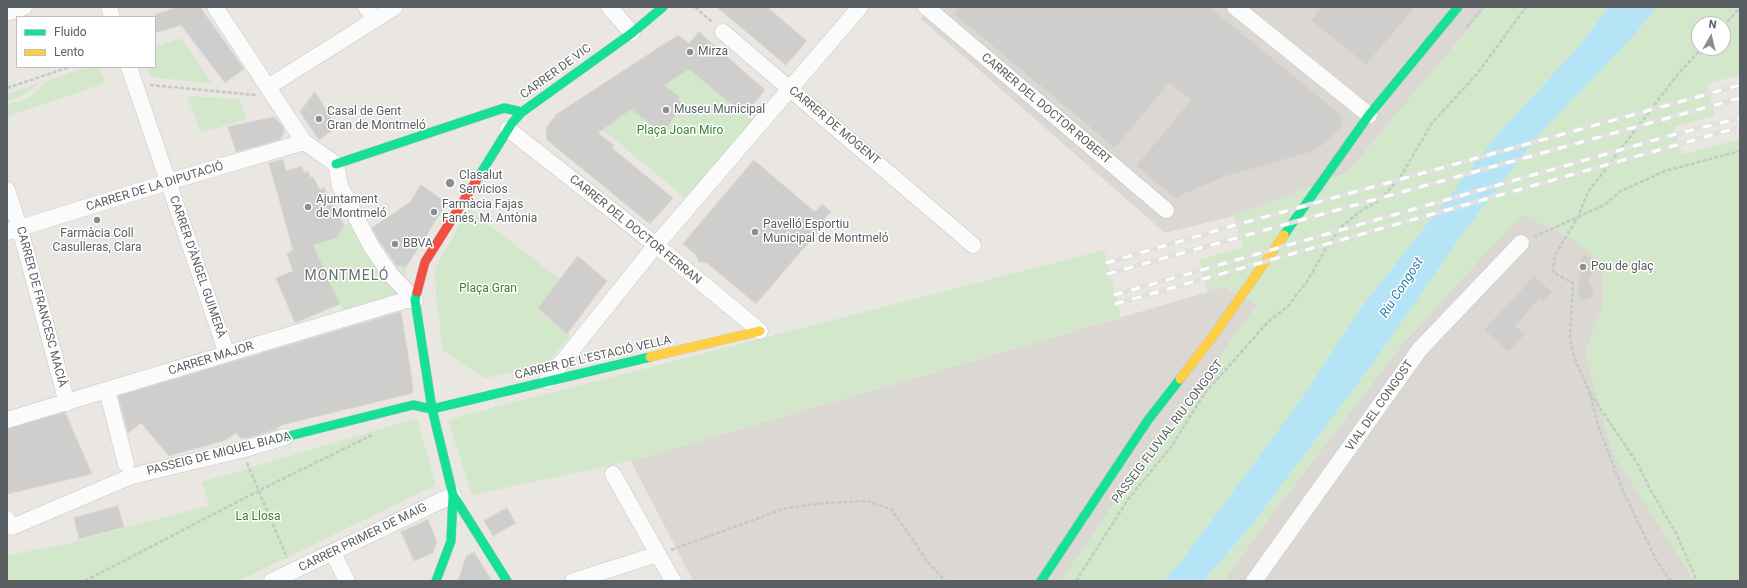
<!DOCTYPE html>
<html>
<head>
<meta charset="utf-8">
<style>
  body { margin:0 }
  #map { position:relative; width:1747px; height:588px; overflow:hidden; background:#eae7e2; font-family:Roboto,sans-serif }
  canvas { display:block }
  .frame { position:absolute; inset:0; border:8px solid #595e62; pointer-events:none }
  .legend { position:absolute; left:16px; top:16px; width:140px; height:52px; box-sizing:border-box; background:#fff; border:1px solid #bdbfc0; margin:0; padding:5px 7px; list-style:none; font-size:12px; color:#595e62 }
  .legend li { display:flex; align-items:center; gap:8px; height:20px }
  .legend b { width:20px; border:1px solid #bdbfc0 }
  .north { position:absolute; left:1691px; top:16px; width:40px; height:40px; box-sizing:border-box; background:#fff; border:1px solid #bdbfc0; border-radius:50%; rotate:8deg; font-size:11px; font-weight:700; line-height:16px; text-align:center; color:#595e62 }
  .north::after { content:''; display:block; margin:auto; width:14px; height:18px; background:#8c8e8f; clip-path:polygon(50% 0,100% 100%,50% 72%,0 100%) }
</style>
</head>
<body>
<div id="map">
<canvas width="1747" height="588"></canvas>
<div class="frame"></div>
<ul class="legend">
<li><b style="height:5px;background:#16e098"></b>Fluido</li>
<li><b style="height:5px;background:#ffcf43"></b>Lento</li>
</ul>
<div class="north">N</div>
</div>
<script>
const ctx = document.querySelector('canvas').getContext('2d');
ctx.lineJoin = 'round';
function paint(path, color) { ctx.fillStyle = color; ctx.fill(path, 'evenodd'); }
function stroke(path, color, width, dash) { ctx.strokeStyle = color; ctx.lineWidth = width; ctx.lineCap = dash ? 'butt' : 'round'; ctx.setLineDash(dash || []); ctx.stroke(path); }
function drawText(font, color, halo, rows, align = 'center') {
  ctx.font = font + ' Roboto,sans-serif'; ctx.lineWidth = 3; ctx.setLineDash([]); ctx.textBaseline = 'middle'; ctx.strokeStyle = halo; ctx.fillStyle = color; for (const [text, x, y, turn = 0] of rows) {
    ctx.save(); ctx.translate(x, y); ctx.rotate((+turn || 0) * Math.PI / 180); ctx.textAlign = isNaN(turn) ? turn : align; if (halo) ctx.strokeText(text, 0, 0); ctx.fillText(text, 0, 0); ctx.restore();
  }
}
paint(new Path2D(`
  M930,7H1487L1347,173L1234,216L1165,233L921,19Z
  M1521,214L1574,239L1602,264L1603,307L1585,352L1694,581H1224L1263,526L1404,342Z
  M1225,287L1257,305L1110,510L1061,581H693L631,461Z`), '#dbd8d3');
paint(new Path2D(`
  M1487,7H1609L1580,45L1498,134L1360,309L1302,398L1180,563L1163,581H1061L1110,510L1257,305L1225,287L1207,292L1199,260L1243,247L1234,216L1347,173Z
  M1657,7H1740V75L1707,84L1715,116L1674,127L1682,154L1740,139V581H1694L1612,452L1585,352L1603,307L1602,264L1574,239L1521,215L1404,342L1263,526L1224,581H1203L1250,527L1371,366L1464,232L1542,131L1630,40ZM1699,24H1723V48H1699Z
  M181,38V39L213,84L151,77L147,67H155V47Z
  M87,67H99L105,83L7,117V105L29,98L47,81Z
  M691,67L753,120L686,198L599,127Z
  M39,83L22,96L7,101V94Z
  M187,96L240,99L247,119L201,133Z
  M468,209L560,279L538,308L570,336L545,366L485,378L443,351L436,298L435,268Z
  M362,216L390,264L406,267L403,305L347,320L313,245L337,238L344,225Z
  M1104,250L1121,317L631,461L472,495L448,421L465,415Z
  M417,418L436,485L238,581H7V555L63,545L209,505L202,482Z`), '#d3e8cb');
paint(new Path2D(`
  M1609,7H1657L1630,40L1542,131L1464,232L1371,366L1250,527L1203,581H1163L1180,563L1302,398L1360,309L1498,134L1580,45Z`), '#b5e4f6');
const building = new Path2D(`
  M178,7H200L244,69L225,83L181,25L155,33V15Z
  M717,7H767L807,41L786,65Z
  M959,7H1210L1340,114L1342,125L1326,143L1311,152L1224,177L1175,198L1136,166L1191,100L1169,83L1115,148L954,14Z
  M1322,7H1415L1366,65L1311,20Z
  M699,32L765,90L744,115L689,69L664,85L680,97L678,100L684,104L662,133L631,109L598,133L614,145L612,148L673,198L650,224L547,140L546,128L557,114L678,35L689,43Z
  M315,92L337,127L319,140L300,112Z
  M274,117L283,127L284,133L279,140L236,152L228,127Z
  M283,160L286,171L302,166L304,173L308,171L310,177H313L320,190L324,187L344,225L337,238L313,245L340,304L295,323L276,278L293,271L287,254L293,250L269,163Z
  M754,160L815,212L822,204L831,212L824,219L827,221L756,304L707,263L699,262L696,255L683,244Z
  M421,185L447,203L406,267L396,265L379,241L372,228L410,202Z
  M1582,254L1591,258L1595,266L1594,273L1588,281L1593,289L1594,294L1591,298L1586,300L1581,299L1577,294V296Z
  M578,256L607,281L567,334L538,308Z
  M1534,276L1552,292L1543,302L1539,299L1515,326L1525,334L1509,352L1484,330Z
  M401,312L411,373L413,393L282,425L275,430L248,438H240L237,433L223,441L169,456L141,423L128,433L118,396Z
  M65,412L92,474L7,494V429Z
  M118,506L124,527L79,539L74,518Z
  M507,508L516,523L493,536L484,521Z
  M428,520L437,542L433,553L414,561L401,532Z
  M474,552L479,560L492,581H458L466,557Z`);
paint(building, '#d0cecc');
stroke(building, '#dad6d2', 1);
const street = new Path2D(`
  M109,7L112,17
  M215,7L304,142L336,164L340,186L371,246L391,275L415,300
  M366,7L375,20
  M609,7L632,33
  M926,7L1166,210
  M1235,7L1369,115
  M7,13L24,7
  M723,32L973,245
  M129,67L227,354
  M268,87L395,7
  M508,129L656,245L760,331
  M7,190L20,229L67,403
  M7,232L168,182L304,142
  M547,381L656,245L860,7
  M107,390L126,464
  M7,420L406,300H415
  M613,474L673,581
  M7,519L12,527L132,476L241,450L285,437
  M333,553L347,581
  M272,581L453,495
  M573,581L658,554
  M1254,581L1420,349L1521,243`);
const fast = new Path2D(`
  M336,164L504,108L522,112
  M476,181L512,123L522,112L632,33L663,7
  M1284,235L1369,115L1458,7
  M417,292L415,300L432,409L453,495L451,541L436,581
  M285,437L413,405L432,409L650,357
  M453,495L507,581
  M1041,581L1148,420L1180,379`);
const slow = new Path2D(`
  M650,357L760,331
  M1180,379L1216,332L1284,235`);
const jam = new Path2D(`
  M417,292L425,262L476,181`);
stroke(street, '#c5c5c4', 17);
stroke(fast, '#c6c6c5', 10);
stroke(slow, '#c6c6c5', 10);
stroke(jam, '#c6c6c5', 10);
stroke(new Path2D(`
  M695,7L712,22
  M1723,26L1740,8
  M1467,27L1483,7
  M150,85L256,95
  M7,88L70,67
  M1534,237L1604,205L1621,191L1665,171L1740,151
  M1590,393L1639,466L1650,489L1676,533L1697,581
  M247,463L287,558
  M671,550L786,508L826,503L867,501L891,509L914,541L926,560L945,581
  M85,581L258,491L372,435
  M1076,581L1129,498L1171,447L1204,394L1267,323L1289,305L1308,280L1325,250L1340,228L1359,212L1380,200L1401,176L1432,123L1476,75L1526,7
  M1671,581L1657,562L1624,493L1599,428L1589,391L1573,354L1570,338L1573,283L1553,272L1555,255L1578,217L1588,192L1678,74L1702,48`), '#c3c9c5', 2.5, [4, 2]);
stroke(street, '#fcfbfb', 16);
stroke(fast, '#16e098', 9);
stroke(slow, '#ffcf43', 9);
stroke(jam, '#f24e42', 9);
const rail = new Path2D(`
  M1106,263L1232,226L1740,85
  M1107,274L1740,98
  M1114,295L1676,134L1740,118
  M1115,304L1740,127`);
stroke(rail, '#e1e1e0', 4.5);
stroke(rail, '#fff', 3, [9]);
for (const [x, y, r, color] of [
  [690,52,4,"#8c8e8f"],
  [666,110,4,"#8c8e8f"],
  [319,119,4,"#8c8e8f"],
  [450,183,5,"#8c8e8f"],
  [308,207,4,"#8c8e8f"],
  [434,212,4,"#8c8e8f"],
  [97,220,4,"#8c8e8f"],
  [755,232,4,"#8c8e8f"],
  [395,244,4,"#8c8e8f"],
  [1583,267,4,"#8c8e8f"]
]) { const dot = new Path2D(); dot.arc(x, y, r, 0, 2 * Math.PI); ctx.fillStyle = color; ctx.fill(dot); stroke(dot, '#fff', 1.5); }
drawText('12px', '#595e62', '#fff', [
  ["Mirza",698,52],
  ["Museu Municipal",674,110],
  ["Casal de Gent",327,112],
  ["Gran de Montmeló",327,126],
  ["Clasalut",459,176],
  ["Servicios",459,190],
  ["Ajuntament",316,200],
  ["de Montmeló",316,214],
  ["Farmàcia Fajas",442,205],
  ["Fanés, M. Antònia",442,219],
  ["Pavelló Esportiu",763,225],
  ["Municipal de Montmeló",763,239],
  ["Farmàcia Coll",97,234,"center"],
  ["Casulleras, Clara",97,248,"center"],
  ["BBVA",403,244],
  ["Pou de glaç",1591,267]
], 'left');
drawText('12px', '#595e62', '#fff', [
  ["CARRER DE VIC",556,72,-36],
  ["CARRER DEL DOCTOR ROBERT",1046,109,40],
  ["CARRER DE MOGENT",834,126,40],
  ["CARRER DE LA DIPUTACIÓ",155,187,-17],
  ["CARRER DEL DOCTOR FERRAN",635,230,39],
  ["CARRER D'ÀNGEL GUIMERÀ",197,267,71],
  ["CARRER DE FRANCESC MACIÀ",41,307,75],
  ["CARRER DE L'ESTACIÓ VELLA",593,358,-13],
  ["CARRER MAJOR",211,359,-17],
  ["VIAL DEL CONGOST",1380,406,-55],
  ["PASSEIG FLUVIAL RIU CONGOST",1168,432,-53],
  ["PASSEIG DE MIQUEL BIADA",219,454,-14],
  ["CARRER PRIMER DE MAIG",363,538,-26]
]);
drawText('12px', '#36852e', '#fff', [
  ["Plaça Joan Miro",680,131],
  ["Plaça Gran",488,289],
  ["La Llosa",258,517]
]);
drawText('italic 13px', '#2f7ba7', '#fff', [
  ["Riu Congost",1402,288,-57]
]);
ctx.letterSpacing = '1px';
drawText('14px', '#697174', '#fff', [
  ["MONTMELÓ",347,276]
]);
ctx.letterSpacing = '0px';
</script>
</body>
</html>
